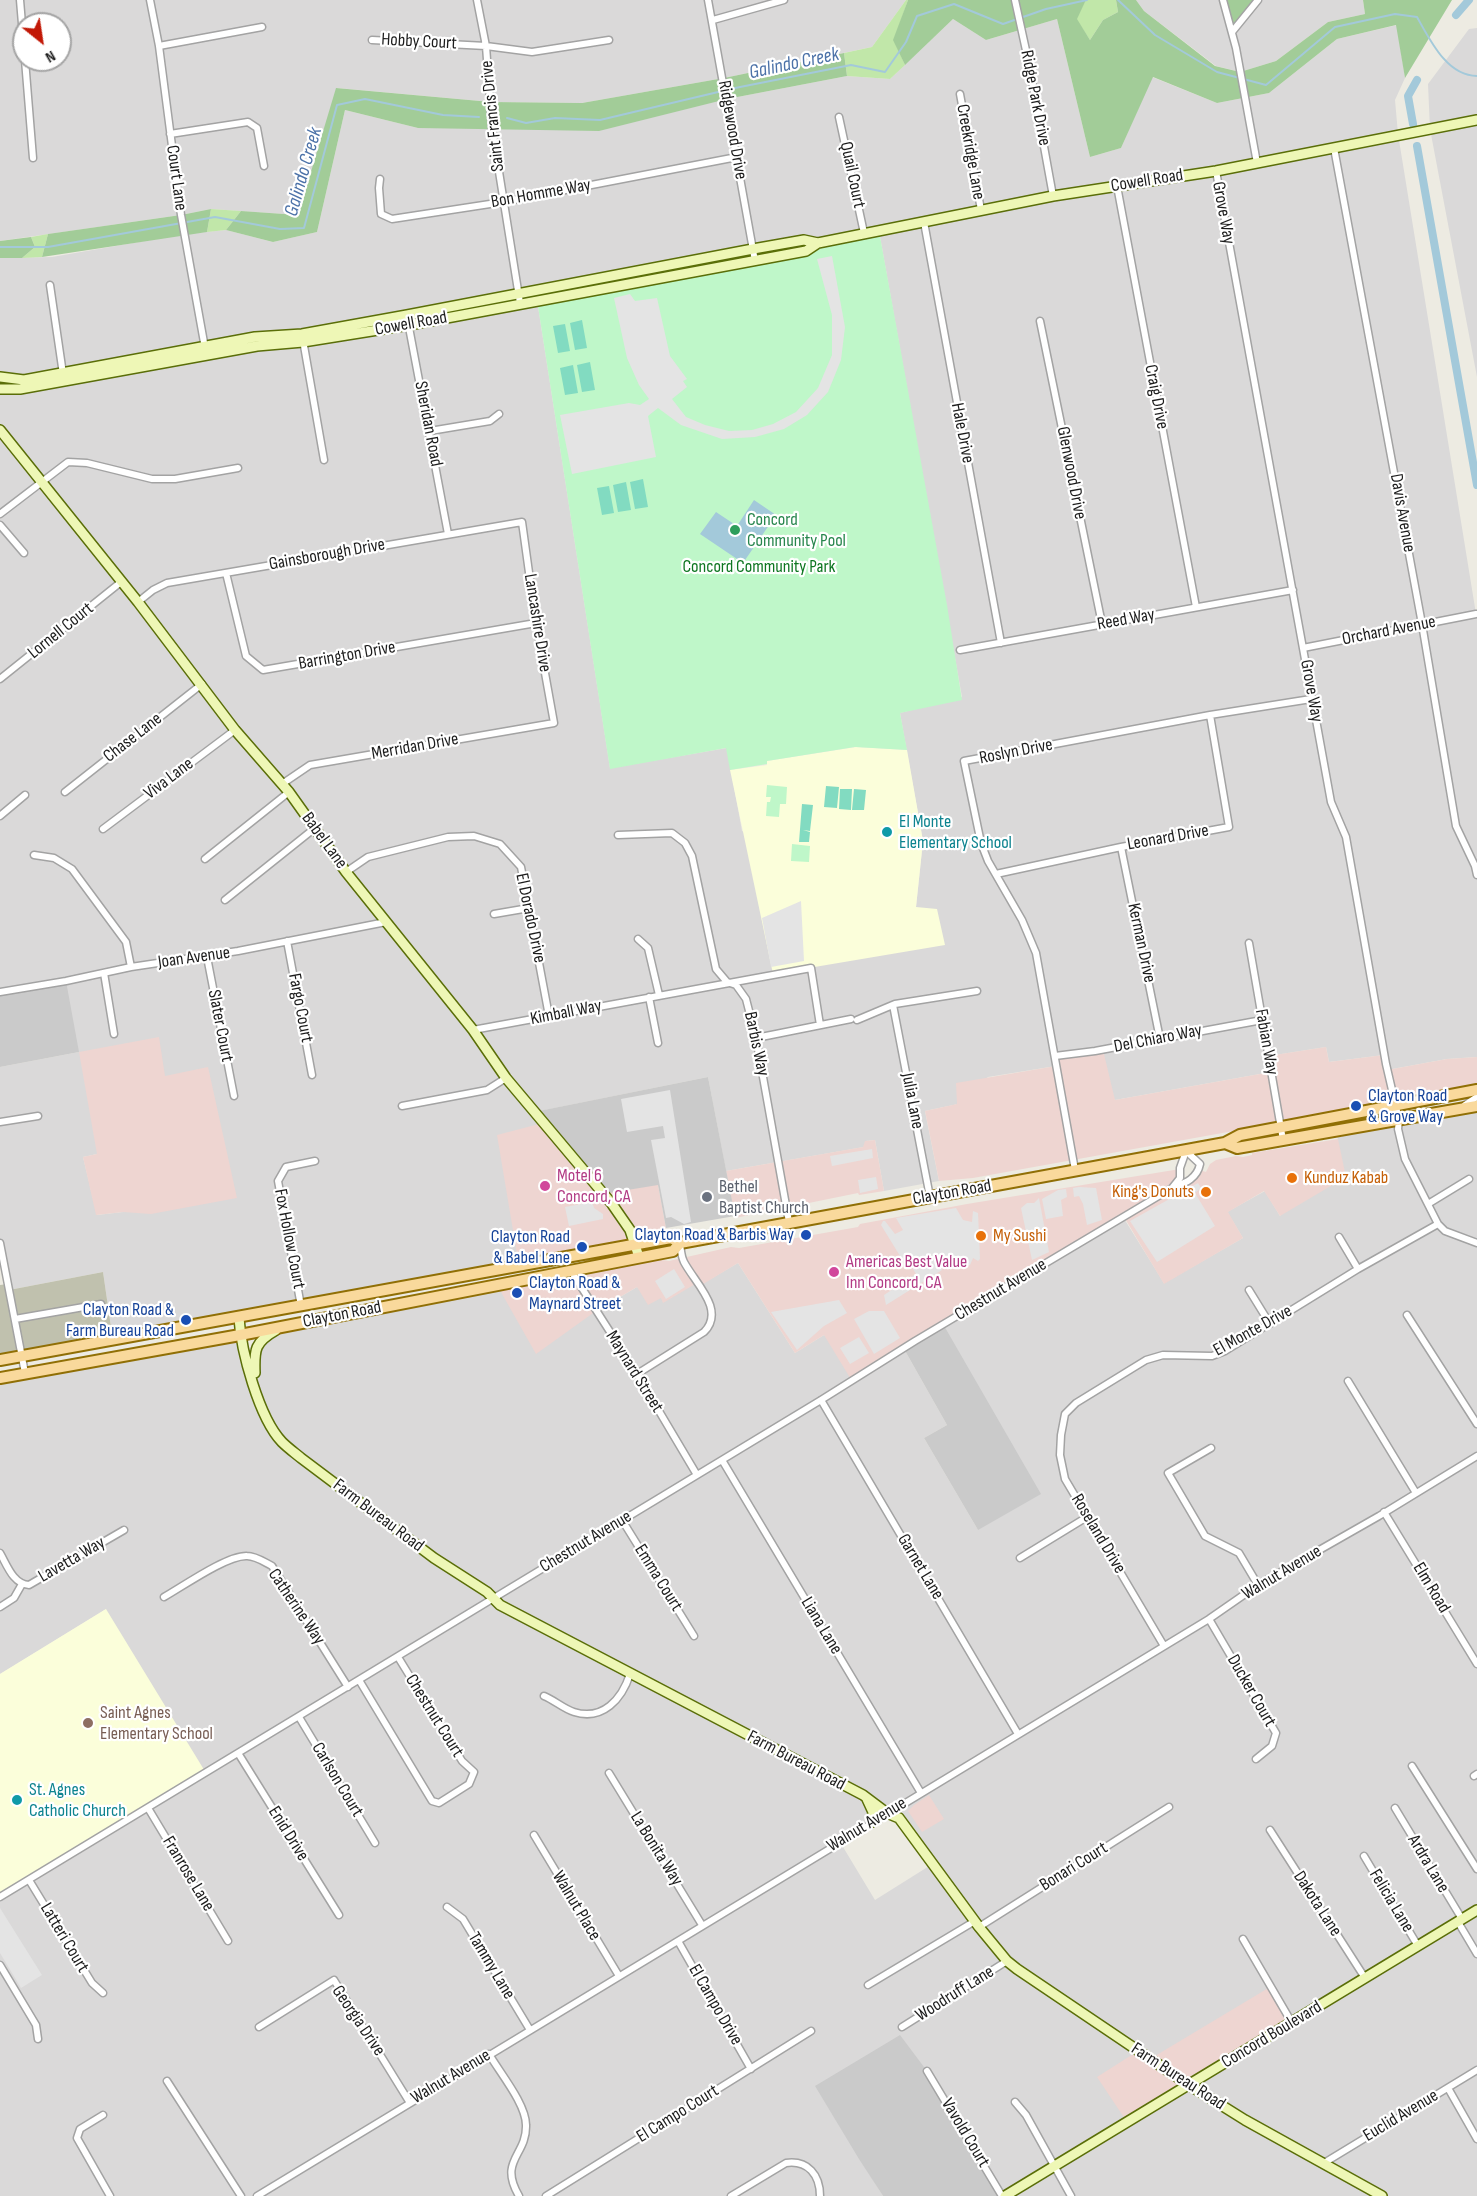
<!DOCTYPE html>
<html>
<head>
<meta charset="utf-8">
<style>
  body { margin:0 }
  #map { position:relative; width:1477px; height:2196px; overflow:hidden; background:#edebe2; font-family:"Sofia Sans Condensed",sans-serif }
  canvas { display:block }
  .north { position:absolute; left:12px; top:12px; width:60px; height:60px; box-sizing:border-box; background:#fff; border:2px solid #a4a4a4; border-radius:50%; rotate:150deg; font-size:16px; font-weight:700; line-height:24px; text-align:center; color:#1c1c1c }
  .north::after { content:''; display:block; margin:auto; width:21px; height:27px; background:#c21806; clip-path:polygon(50% 0,100% 100%,50% 72%,0 100%) }
</style>
</head>
<body>
<div id="map">
<canvas width="1477" height="2196"></canvas>
<div class="north">N</div>
</div>
<script>
const ctx = document.querySelector('canvas').getContext('2d');
ctx.lineJoin = 'round';
function paint(path, color) { ctx.fillStyle = color; ctx.fill(path, 'evenodd'); }
function stroke(path, color, width, dash) { ctx.strokeStyle = color; ctx.lineWidth = width; ctx.lineCap = dash ? 'butt' : 'round'; ctx.setLineDash(dash || []); ctx.stroke(path); }
function drawText(font, color, halo, rows, align = 'center') {
  ctx.font = font + ' "Sofia Sans Condensed",sans-serif'; ctx.lineWidth = 4.5; ctx.setLineDash([]); ctx.textBaseline = 'middle'; ctx.strokeStyle = halo; ctx.fillStyle = color; for (const [text, x, y, turn = 0] of rows) {
    ctx.save(); ctx.translate(x, y); ctx.rotate((+turn || 0) * Math.PI / 180); ctx.textAlign = isNaN(turn) ? turn : align; if (halo) ctx.strokeText(text, 0, 0); ctx.fillText(text, 0, 0); ctx.restore();
  }
}
paint(new Path2D(`
  M0,0H906L872,47L724,78L582,103L491,102L337,88L298,215L211,209L181,215L0,241ZM24,24H60V60H24Z
  M1136,0H1363L1365,14L1328,22L1276,61L1240,72L1216,66L1144,11Z
  M953,19L986,40L1057,19L1090,157L1121,148L1152,77L1217,103L1269,93L1337,39L1397,25L1405,78L1395,100L1398,134L1477,620V1057L1447,1059L1387,1070L1384,1055L1329,1062L1326,1047L1269,1056L1271,1072L1115,1100L1056,1066L988,1077L958,1104L925,1111L939,1181L884,1191L875,1140L866,1141L864,1147L726,1171L708,1077L535,1112L543,1123L519,1266L113,1341L103,1272L9,1290L0,1243V1067L79,1052L0,992V389L537,300L610,768L727,748L742,831L916,907L923,841L900,713L962,697L879,231L804,240L63,373L0,377V258L52,257L185,234L226,230L273,242L317,232L345,110L418,128L727,99L847,76L890,79ZM208,1068L123,1212L97,1215L83,1157L97,1154L164,1077Z
  M1477,28V377L1430,129L1428,84L1469,29Z
  M1477,1106V2196H1002L816,2086L883,2196H0V1897L106,1609L0,1674V1378L240,1335L255,1386L256,1346L281,1327L497,1285L596,1311L637,1287L661,1298L697,1282L700,1285L738,1263L795,1353L824,1335L904,1349L947,1425L924,1438L978,1530L943,1324L1123,1217L1164,1283L1243,1238L1227,1212L1265,1191L1280,1216L1338,1139L1335,1131ZM876,1804L915,1837L934,1863L875,1900L840,1842L872,1822Z`), '#dad9d9');
paint(new Path2D(`
  M159,1037L165,1076L208,1067L237,1198L151,1214L123,1212L96,1215L83,1157L97,1154L79,1052Z
  M1326,1047L1329,1062L1384,1055L1387,1070L1447,1059L1477,1057V1090L1239,1130L973,1178L939,1181L925,1111L957,1104L956,1083L1056,1066L1054,1052L1103,1050L1115,1100L1271,1072L1268,1056Z
  M543,1123L658,1185L668,1239L519,1266L497,1135Z
  M1338,1139L1346,1177L1280,1216L1264,1191L1228,1212L1243,1238L1164,1284L1124,1217L852,1381L824,1335L795,1353L738,1263L700,1286L697,1283L663,1303L661,1298L648,1305L637,1287L596,1311L536,1354L497,1285L639,1257L669,1261L731,1247L739,1248L858,1227L860,1224L967,1204L1180,1169V1178L1173,1187L1186,1183L1199,1170L1206,1172L1210,1164L1216,1160L1236,1156L1243,1157L1252,1155V1153Z
  M875,1140L884,1191L859,1195L858,1193L735,1218L726,1171L863,1147L865,1141Z
  M929,1795L944,1819L922,1832L908,1811L914,1805Z
  M1270,1987L1292,2023L1127,2122L1097,2077L1138,2051L1150,2059Z`), '#eed5d1');
paint(new Path2D(`
  M856,747L907,750L923,841L916,907L937,909L945,945L773,974L730,770L767,765V761Z
  M106,1609L206,1773L0,1897V1674Z`), '#fbfeda');
paint(new Path2D(`
  M66,981L79,1052L0,1067V992Z
  M708,1077L735,1216L666,1228L658,1185L603,1194L534,1112Z
  M943,1324L1041,1494L978,1530L924,1438L947,1425L904,1349Z
  M900,2035L927,2071L1002,2196H883L859,2159L815,2086Z`), '#cacaca');
paint(new Path2D(`
  M103,1272L113,1341L0,1360V1285L8,1284L9,1290Z`), '#c0c1ae');
paint(new Path2D(`
  M906,0H908L894,40L905,65L890,79L847,76L844,53L872,47Z
  M1086,0H1116L1118,12L1103,20L1090,40L1076,19Z
  M211,209L241,211L226,230L207,232Z
  M48,234L42,257L22,258L35,247L31,237Z`), '#c1e7a9');
paint(new Path2D(`
  M908,0H1086L1077,19L1090,40L1103,20L1118,12L1116,0H1136L1144,11L1215,66L1240,72L1276,61L1328,22L1365,14L1363,0H1452L1405,78L1396,25L1337,39L1269,93L1217,103L1153,77L1121,148L1090,157L1057,19L986,40L953,19L905,65L893,40Z
  M1223,0H1258L1232,32Z
  M844,53L847,76L727,99L599,131L418,128L345,110L317,232L273,242L226,230L241,211L298,215L336,88L491,102L582,103L724,78Z
  M211,209L207,232L42,257L48,234L181,215Z
  M31,237L35,247L22,258H0V241Z`), '#a2cc98');
paint(new Path2D(`
  M879,231L947,605L962,700L900,713L907,750L855,747L767,761V764L730,770L726,748L610,769L537,300L755,261L818,243Z
  M767,785L787,787L786,804H780L779,817L766,816L767,802H770L771,797H766Z
  M792,844L810,846L809,862L791,861Z`), '#bff7c9');
paint(new Path2D(`
  M582,320L587,348L575,350L570,323Z
  M565,324L570,351L558,353L553,326Z
  M590,362L595,390L582,392L577,365Z
  M573,365L578,393L565,395L560,368Z
  M643,479L648,507L635,509L630,482Z
  M626,482L631,510L618,512L613,485Z
  M609,486L614,513L602,515L597,488Z
  M826,786L839,787L837,808L824,807Z
  M840,789H852L851,810L839,809Z
  M854,789L866,790L864,810H852Z
  M802,804L813,805L810,831L803,830L810,832L809,842H799Z`), '#82dbc1');
paint(new Path2D(`
  M832,256L845,327L841,360L828,392L807,415L784,429L755,437L722,439L681,425L658,408L648,416L656,457L572,474L560,415L629,403L640,405L649,399L639,385L627,358L614,298L630,294L635,301L657,298L670,356L687,379L683,381L687,387L672,399L686,417L705,425L729,431L752,430L773,424L796,412L818,388L832,355V315L817,259Z
  M801,901L804,961L771,967L762,918Z
  M670,1090L691,1222L684,1224L671,1217L666,1218L651,1140L665,1138L663,1126L627,1132L621,1099Z
  M872,1149L873,1158L832,1166L830,1156Z
  M876,1177L878,1189L860,1193L858,1180Z
  M1198,1183L1201,1188L1195,1193L1215,1226L1157,1262L1130,1221Z
  M1079,1187L1096,1188L1102,1220L1087,1225L1083,1204L1079,1196L1074,1197L1073,1188Z
  M1066,1189L1067,1197L1061,1200L1063,1216L1046,1219L1042,1199L1058,1190Z
  M1039,1198L1049,1252L1032,1260L1021,1208L1027,1203H1034Z
  M592,1202L594,1208L603,1214V1219L569,1226L565,1207Z
  M956,1208L963,1220L972,1222L973,1211L978,1213L980,1259L978,1261L973,1258L970,1265L952,1268L951,1260L940,1263L942,1270L886,1305L884,1295L916,1274L910,1264L908,1269L881,1225L883,1221H885L895,1234L903,1230L896,1218Z
  M674,1269L685,1287L666,1299L655,1281Z
  M839,1300L847,1313L824,1326L797,1350L771,1312Z
  M869,1311H884L900,1338L874,1354L854,1319Z
  M859,1337L869,1353L850,1364L840,1348Z
  M0,1908L42,1975L21,1988L0,1953Z`), '#e4e4e4');
paint(new Path2D(`
  M754,500L776,515L743,563L700,534L716,512L737,526Z`), '#a3c9da');
stroke(new Path2D(`
  M1118,0L1155,35L1217,72L1266,85L1335,27L1395,14L1417,17C1430,40 1447,76 1477,76
  M507,118L526,123L555,118L600,120L735,88L851,65L885,72L906,42L917,16L954,4L1003,24L1046,9L1087,0
  M0,247H48L215,217L280,229L304,228L337,105L365,99L443,115L479,117`), '#a3c9da', 2);
stroke(new Path2D(`
  M1456,15L1469,0
  M1413,124L1408,96L1417,80
  M1417,146L1477,485`), '#a3c9da', 8);
const street = new Path2D(`
  M20,0L24,48
  M150,0L159,46L181,215L205,348
  M477,0L486,46L492,128L520,303
  M708,0L755,261
  M1015,0L1029,64L1053,196
  M1223,0L1236,48L1257,163
  M713,20L784,0
  M1232,32L1258,0
  M372,40L486,46L532,52L609,40
  M159,46L262,27
  M25,60L33,158
  M960,94L981,210
  M839,117L864,233
  M170,134L248,122L257,128L264,166
  M1334,148L1422,624L1456,826L1475,866L1477,875
  M1216,171L1331,802L1346,837L1386,1064L1399,1120L1398,1129L1405,1159L1438,1224L1445,1231L1477,1243
  M380,179L379,188L381,214L392,219L503,202L737,157
  M1117,186L1196,607
  M924,222L1001,643
  M50,285L63,374
  M1040,321L1102,624
  M408,322L448,534
  M303,340L324,460
  M430,431L490,421L499,414
  M0,514L68,462L87,463L152,479H175L238,468
  M0,525L24,553
  M226,573L246,656L263,670L536,623
  M138,602L153,590L167,583L522,522L536,623L554,723L310,765L282,784
  M1303,648L1476,614
  M960,650L1293,590
  M0,679L121,582
  M65,792L202,684
  M0,816L25,795
  M103,829L235,730
  M618,835L672,833L685,843L692,856L716,969L727,982L736,985L746,999L756,1038L789,1222
  M1121,847L1160,1039
  M34,855L54,858L72,869L126,942L131,967
  M205,859L289,792
  M346,872L368,857L448,837L474,836L500,844L521,867L549,1016
  M996,874L1121,847L1229,827L1210,715
  M225,900L315,828
  M494,914L529,908
  M638,939L648,948L659,995
  M287,941L312,1075
  M1249,943L1283,1140
  M207,957L234,1096
  M104,973L114,1034
  M0,992L66,981L131,967L238,951L386,922
  M649,997L658,1043
  M893,1005L930,1197
  M857,1020L895,1004L977,991
  M473,1030L811,968L820,1025
  M756,1038L851,1019
  M1055,1056L1095,1051L1262,1020
  M1465,1105L1477,1097
  M402,1106L487,1090L506,1078
  M0,1122L38,1116
  M1186,1151L1200,1164C1197,1179 1185,1183 1172,1188L1180,1178V1168Z
  M1075,1170L1036,953L1022,920L988,861L981,843L964,761L1210,715L1311,699
  M1428,1204L1469,1179
  M1339,1237L1358,1269
  M0,1243L25,1373
  M571,1271L637,1374L697,1475
  M1249,1290L1270,1324
  M301,1306L278,1181L286,1167L315,1161
  M1407,1315L1477,1424
  M15,1319L101,1304
  M637,1374L704,1332C726,1310 695,1283 684,1262C681,1256 681,1250 680,1244
  M1348,1381L1416,1493
  M821,1400L1018,1734
  M1211,1448L1168,1473L1205,1536L1239,1553L1258,1585
  M722,1460L921,1793
  M1384,1512L1477,1664
  M622,1520L694,1636
  M0,1553C7,1565 13,1584 29,1585L124,1530
  M1020,1558L1087,1517
  M164,1597C182,1587 227,1555 247,1556C256,1556 264,1562 272,1566L348,1687
  M0,1607L14,1598L22,1584
  M1209,1619L1276,1733L1272,1746L1256,1759
  M1164,1646L1065,1479L1060,1455L1061,1435L1065,1414L1076,1403L1146,1360L1163,1355L1212,1356L1225,1351L1358,1269L1438,1224
  M359,1680L432,1801L439,1803L469,1784L474,1772L462,1761L398,1657
  M544,1696C554,1700 564,1709 574,1712C603,1721 622,1699 630,1674
  M299,1717L375,1843
  M238,1753L339,1915
  M1412,1766L1477,1869
  M609,1773L702,1925
  M1474,1776L1477,1774
  M148,1808L228,1941
  M1395,1808L1462,1919
  M1270,1830L1365,1978
  M534,1835L619,1976
  M1364,1856L1418,1946
  M29,1880L92,1983L103,1993
  M0,1897L821,1400L915,1341L1172,1188
  M447,1907L463,1919L530,2030
  M1458,1922L1477,1954
  M979,1927L1169,1807
  M1243,1939L1292,2023
  M678,1941L751,2069
  M0,1965L36,2025L38,2039
  M868,1985L975,1921
  M259,2027L334,1980L410,2103
  M902,2027L1007,1961
  M489,2054C500,2073 526,2104 526,2125C527,2156 498,2160 519,2196
  M927,2071L1002,2196
  M167,2081L241,2196
  M1448,2088L1477,2139
  M1015,2102L1026,2115L1071,2196
  M103,2115L80,2129L77,2138L110,2196
  M1324,2163L1477,2070
  M257,2196L1209,1619L1258,1585L1379,1516L1477,1456
  M546,2196L811,2031
  M731,2196L786,2163C808,2160 820,2175 820,2196`);
const secondary = new Path2D(`
  M0,377L24,380L255,337L302,334L407,315L753,249L804,240L818,243
  M0,389H20L257,346L303,342L409,325L806,251L818,243L1053,196L1216,171L1477,120
  M0,430L138,602L235,730L289,792L346,872L473,1030L506,1078L612,1204L630,1230L639,1257
  M239,1318C241,1351 259,1418 282,1442C288,1448 295,1453 301,1458L434,1558L487,1592L500,1605L863,1795L887,1813L899,1818L979,1927L1007,1961L1017,1969L1189,2085L1245,2120L1382,2196
  M255,1373C254,1349 255,1342 276,1330
  M867,1799L873,1812L872,1822
  M1005,2196L1477,1910`);
const primary = new Path2D(`
  M1225,1143L1237,1148L1477,1106
  M0,1360L671,1238L680,1243
  M0,1378L240,1335L673,1251L680,1243L1225,1143L1240,1135L1477,1090`);
stroke(street, '#a3a3a3', 9);
stroke(secondary, '#5a6e08', 12);
stroke(primary, '#906f05', 14);
stroke(street, '#fff', 6);
stroke(secondary, '#eef7b6', 9);
stroke(primary, '#f9d99c', 10);
for (const [x, y, r, color] of [
  [735,530,6,"#2e9e5b"],
  [887,832,6,"#0f9aa8"],
  [1356,1106,6,"#1a4fb4"],
  [1292,1178,6,"#e8710a"],
  [545,1186,6,"#d1479c"],
  [1206,1192,6,"#e8710a"],
  [707,1197,6,"#6b7280"],
  [806,1235,6,"#1a4fb4"],
  [981,1236,6,"#e8710a"],
  [582,1247,6,"#1a4fb4"],
  [834,1272,6,"#d1479c"],
  [517,1293,6,"#1a4fb4"],
  [186,1320,6,"#1a4fb4"],
  [88,1723,6,"#8d6e63"],
  [17,1800,6,"#0f9aa8"]
]) { const dot = new Path2D(); dot.arc(x, y, r, 0, 2 * Math.PI); ctx.fillStyle = color; ctx.fill(dot); stroke(dot, '#fff', 2); }
drawText('18px', '#1c1c1c', '#fff', [
  ["Hobby Court",419,42,3],
  ["Ridge Park Drive",1035,98,79],
  ["Saint Francis Drive",493,116,-96],
  ["Ridgewood Drive",732,130,80],
  ["Creekridge Lane",970,152,80],
  ["Quail Court",852,175,78],
  ["Court Lane",176,178,82],
  ["Cowell Road",1147,181,-9],
  ["Bon Homme Way",541,194,-10],
  ["Grove Way",1223,213,80],
  ["Cowell Road",411,324,-10],
  ["Craig Drive",1156,397,79],
  ["Sheridan Road",428,424,79],
  ["Hale Drive",962,433,79],
  ["Glenwood Drive",1071,473,79],
  ["Davis Avenue",1402,513,80],
  ["Gainsborough Drive",327,555,-10],
  ["Reed Way",1126,620,-10],
  ["Lancashire Drive",537,623,81],
  ["Lornell Court",61,631,-39],
  ["Orchard Avenue",1389,631,-11],
  ["Barrington Drive",347,656,-10],
  ["Grove Way",1311,691,80],
  ["Chase Lane",133,738,-38],
  ["Merridan Drive",415,747,-10],
  ["Roslyn Drive",1016,752,-11],
  ["Viva Lane",169,779,-37],
  ["Leonard Drive",1168,838,-10],
  ["Babel Lane",324,841,54],
  ["El Dorado Drive",530,918,78],
  ["Kerman Drive",1141,943,78],
  ["Joan Avenue",194,958,-8],
  ["Fargo Court",300,1008,79],
  ["Kimball Way",566,1013,-11],
  ["Slater Court",220,1026,79],
  ["Del Chiaro Way",1158,1039,-11],
  ["Fabian Way",1266,1042,80],
  ["Barbis Way",756,1044,78],
  ["Julia Lane",912,1101,79],
  ["Clayton Road",952,1193,-10],
  ["Fox Hollow Court",289,1239,79],
  ["Chestnut Avenue",1001,1290,-31],
  ["Clayton Road",342,1315,-11],
  ["El Monte Drive",1253,1331,-29],
  ["Maynard Street",634,1372,58],
  ["Farm Bureau Road",378,1516,37],
  ["Roseland Drive",1098,1534,59],
  ["Chestnut Avenue",586,1542,-31],
  ["Lavetta Way",72,1560,-30],
  ["Garnet Lane",920,1567,59],
  ["Walnut Avenue",1282,1573,-31],
  ["Emma Court",658,1578,58],
  ["Elm Road",1431,1588,59],
  ["Catherine Way",296,1607,56],
  ["Liana Lane",821,1626,59],
  ["Ducker Court",1251,1691,60],
  ["Chestnut Court",434,1716,58],
  ["Farm Bureau Road",796,1761,28],
  ["Carlson Court",337,1780,59],
  ["Walnut Avenue",867,1825,-31],
  ["Enid Drive",288,1834,58],
  ["La Bonita Way",656,1849,58],
  ["Ardra Lane",1428,1864,59],
  ["Bonari Court",1074,1867,-32],
  ["Franrose Lane",188,1874,59],
  ["Felicia Lane",1391,1901,59],
  ["Dakota Lane",1317,1904,57],
  ["Walnut Place",576,1906,59],
  ["Latteri Court",64,1938,59],
  ["Tammy Lane",491,1966,59],
  ["Woodruff Lane",955,1994,-32],
  ["El Campo Drive",715,2005,60],
  ["Georgia Drive",358,2021,56],
  ["Concord Boulevard",1272,2035,-31],
  ["Walnut Avenue",451,2077,-31],
  ["Farm Bureau Road",1178,2077,33],
  ["El Campo Court",678,2114,-32],
  ["Euclid Avenue",1401,2116,-31],
  ["Vavold Court",965,2133,59]
]);
drawText('18px', '#27864d', '#fff', [
  ["Concord",747,520],
  ["Community Pool",747,541]
], 'left');
drawText('18px', '#0e7621', '#fff', [
  ["Concord Community Park",759,567]
]);
drawText('18px', '#0d838f', '#fff', [
  ["El Monte",899,822],
  ["Elementary School",899,843],
  ["St. Agnes",29,1790],
  ["Catholic Church",29,1811]
], 'left');
drawText('18px', '#164399', '#fff', [
  ["Clayton Road",1368,1096,"left"],
  ["& Grove Way",1368,1117,"left"],
  ["Clayton Road & Barbis Way",794,1235],
  ["Clayton Road",570,1237],
  ["& Babel Lane",570,1258],
  ["Clayton Road &",529,1283,"left"],
  ["Maynard Street",529,1304,"left"],
  ["Clayton Road &",174,1310],
  ["Farm Bureau Road",174,1331]
], 'right');
drawText('18px', '#b23c85', '#fff', [
  ["Motel 6",557,1176],
  ["Concord, CA",557,1197],
  ["Americas Best Value",846,1262],
  ["Inn Concord, CA",846,1283]
], 'left');
drawText('18px', '#c56008', '#fff', [
  ["Kunduz Kabab",1304,1178],
  ["King's Donuts",1194,1192,"right"],
  ["My Sushi",993,1236]
], 'left');
drawText('18px', '#5b616d', '#fff', [
  ["Bethel",719,1187],
  ["Baptist Church",719,1208]
], 'left');
drawText('18px', '#785e54', '#fff', [
  ["Saint Agnes",100,1713],
  ["Elementary School",100,1734]
], 'left');
drawText('italic 20px', '#4c72a8', '#fff', [
  ["Galindo Creek",794,64,-12],
  ["Galindo Creek",304,172,-74]
]);
</script>
</body>
</html>
